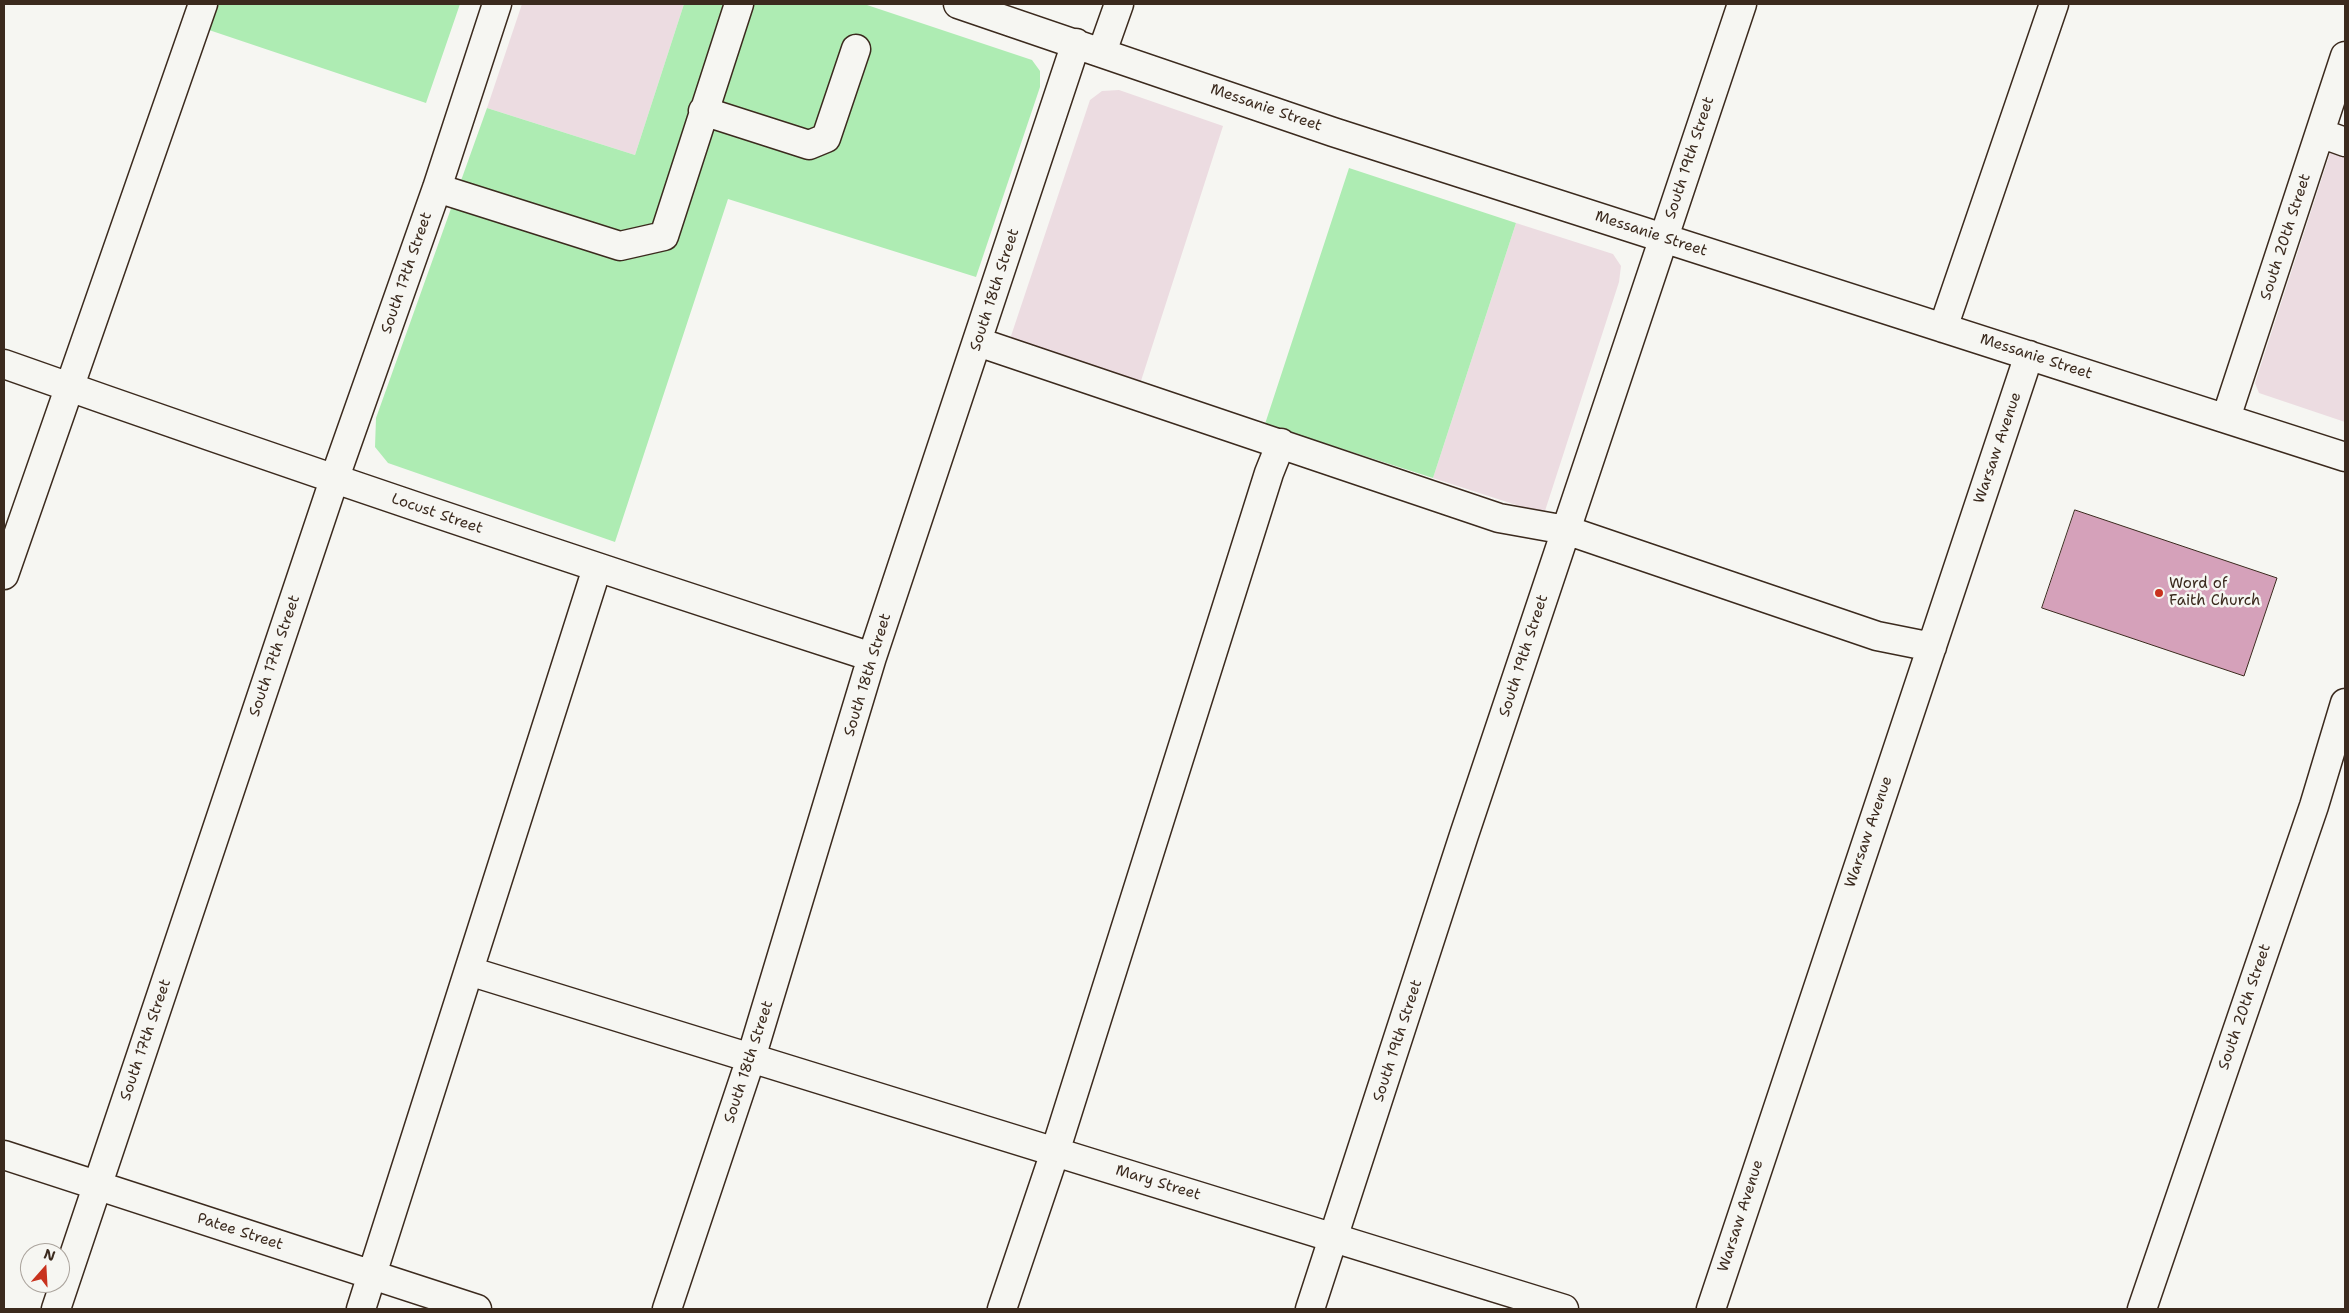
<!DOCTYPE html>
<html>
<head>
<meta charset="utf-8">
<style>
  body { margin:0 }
  #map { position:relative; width:2349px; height:1313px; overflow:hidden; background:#f6f6f2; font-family:"Shantell Sans",sans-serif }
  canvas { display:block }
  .frame { position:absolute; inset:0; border:5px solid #3b2a1e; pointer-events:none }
  .north { position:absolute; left:20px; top:1243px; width:50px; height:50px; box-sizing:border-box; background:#f6f6f2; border:1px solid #aba49d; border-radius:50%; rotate:19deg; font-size:14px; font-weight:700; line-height:20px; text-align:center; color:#3b2a1e }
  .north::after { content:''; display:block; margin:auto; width:18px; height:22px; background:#c8321e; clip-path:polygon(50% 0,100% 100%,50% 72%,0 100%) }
</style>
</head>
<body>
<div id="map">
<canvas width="2349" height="1313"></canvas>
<div class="frame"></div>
<div class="north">N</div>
</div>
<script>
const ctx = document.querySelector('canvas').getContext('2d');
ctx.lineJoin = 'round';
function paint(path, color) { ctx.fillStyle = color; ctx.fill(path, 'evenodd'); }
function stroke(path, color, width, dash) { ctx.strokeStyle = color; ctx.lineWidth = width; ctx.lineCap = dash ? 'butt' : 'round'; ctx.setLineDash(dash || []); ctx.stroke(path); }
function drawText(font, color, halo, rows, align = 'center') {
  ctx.font = font + ' "Shantell Sans",sans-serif'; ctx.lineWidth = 5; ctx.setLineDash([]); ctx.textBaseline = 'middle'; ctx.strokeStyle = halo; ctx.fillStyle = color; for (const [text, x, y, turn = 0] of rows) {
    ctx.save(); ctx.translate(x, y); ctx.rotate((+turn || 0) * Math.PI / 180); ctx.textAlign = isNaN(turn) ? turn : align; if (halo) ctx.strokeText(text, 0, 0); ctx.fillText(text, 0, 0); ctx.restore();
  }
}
paint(new Path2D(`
  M522,4H684L635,155L487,108Z
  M1119,90L1223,126L1140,384L1009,342L1090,100L1102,91Z
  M2332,147L2345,152V422L2259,393L2255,383Z
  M1516,223L1613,254L1621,266L1619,282L1544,514L1433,478Z`), '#ecdce1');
paint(new Path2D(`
  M215,4H460L426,103L206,29Z
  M684,4H864L1032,60L1040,71V87L976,277L728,199L615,542L388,463L375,447L376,418L487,108L635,155Z
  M1349,168L1516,223L1433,478L1265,424Z`), '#aeecb3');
const building = new Path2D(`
  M2075,510L2277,578L2244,676L2042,608Z`);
paint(building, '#d5a1ba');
stroke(building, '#3b2a1e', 1);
const minor = new Path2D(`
  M958,4L1333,132L2345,457
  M1102,52L1119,4
  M703,111L809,145L826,138L856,49
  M2320,133L2345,142
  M437,188L620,246L664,236L739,4
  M1943,328L2054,4
  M978,342L1499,518L1566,530L1877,636L1932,647
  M4,364C292,466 581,563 872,657
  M2226,418L2345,56
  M4,575L203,4
  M469,971L1564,1309
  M4,1155L477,1309
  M56,1309L334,480L437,188L497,4
  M361,1309L597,568
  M667,1309L751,1058L872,657L1076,43
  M1002,1309L1055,1152L1269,473L1281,443
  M1310,1309L1464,835L1742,4
  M1711,1309L2029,355
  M2142,1309L2314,806L2345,703`);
stroke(minor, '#3b2a1e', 31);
stroke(minor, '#f6f6f2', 28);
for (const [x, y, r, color] of [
  [2159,593,5,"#c8321e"]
]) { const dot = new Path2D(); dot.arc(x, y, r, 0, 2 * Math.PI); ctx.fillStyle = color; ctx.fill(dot); stroke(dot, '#f6f6f2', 2); }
drawText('15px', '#3b2a1e', '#f6f6f2', [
  ["Messanie Street",1266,108,19],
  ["South 19th Street",1690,158,-72],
  ["Messanie Street",1651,234,18],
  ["South 20th Street",2286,237,-72],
  ["South 17th Street",407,273,-71],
  ["South 18th Street",995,290,-72],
  ["Messanie Street",2036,357,18],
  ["Warsaw Avenue",1998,448,-71],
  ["Locust Street",437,514,19],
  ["South 17th Street",275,656,-71],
  ["South 19th Street",1524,656,-72],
  ["South 18th Street",868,675,-73],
  ["Warsaw Avenue",1869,832,-71],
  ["South 20th Street",2245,1007,-71],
  ["South 17th Street",146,1040,-71],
  ["South 19th Street",1398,1041,-72],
  ["South 18th Street",749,1062,-72],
  ["Mary Street",1158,1183,17],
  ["Warsaw Avenue",1741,1216,-72],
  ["Patee Street",240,1232,18]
]);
drawText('15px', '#3b2a1e', '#f6f6f2', [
  ["Word of",2169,584],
  ["Faith Church",2169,601]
], 'left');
</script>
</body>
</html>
